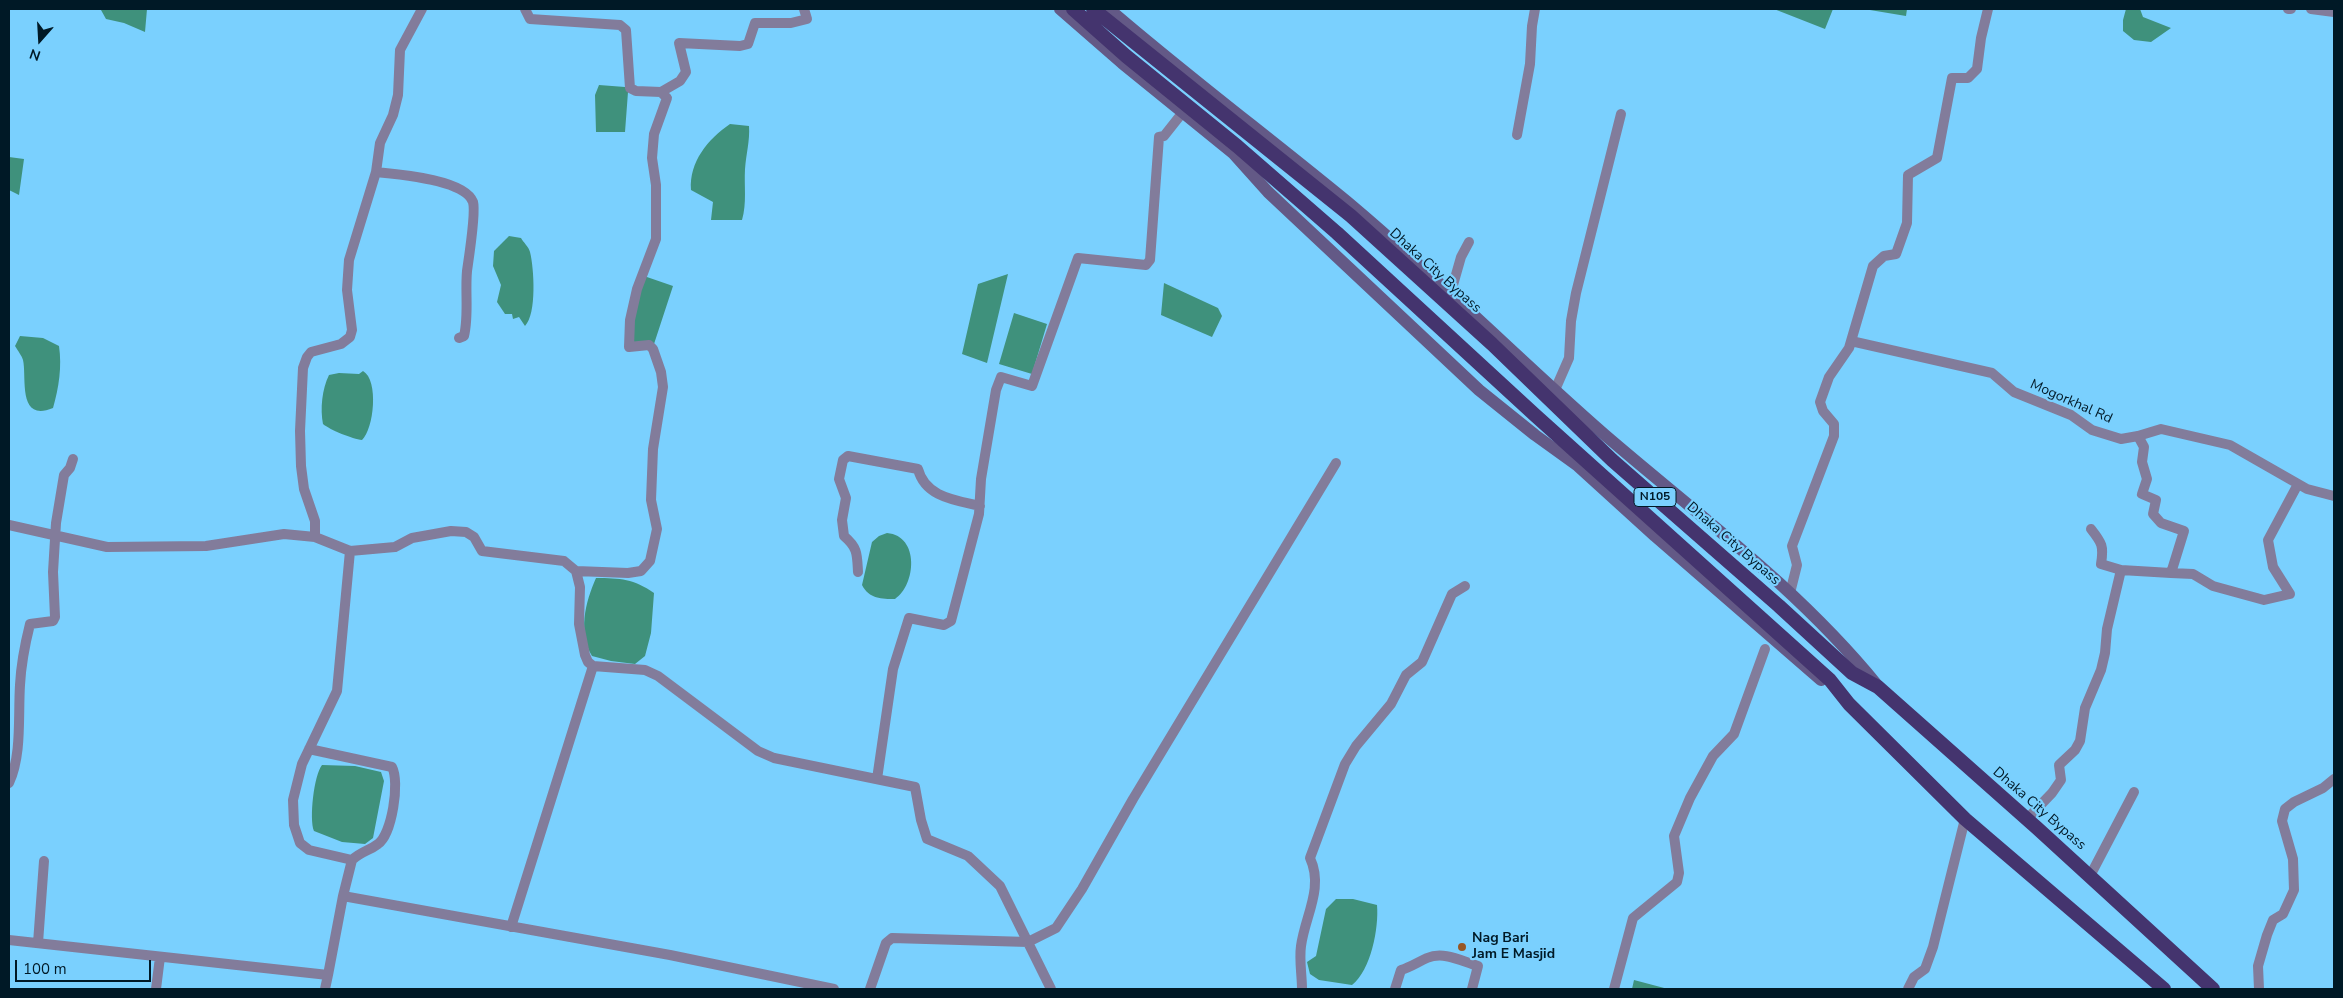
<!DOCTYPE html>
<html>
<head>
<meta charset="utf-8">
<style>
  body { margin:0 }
  #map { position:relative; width:2343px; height:998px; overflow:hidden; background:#7ad0fe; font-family:"Nunito Sans",sans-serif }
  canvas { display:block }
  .frame { position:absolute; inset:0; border:10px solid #001926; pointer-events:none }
  .north { position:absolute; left:15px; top:15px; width:50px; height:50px; -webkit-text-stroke:4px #7ad0fe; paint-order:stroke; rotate:199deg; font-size:14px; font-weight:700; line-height:20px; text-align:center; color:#001926 }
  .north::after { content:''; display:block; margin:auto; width:18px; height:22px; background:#001926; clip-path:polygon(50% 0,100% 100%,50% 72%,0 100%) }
  .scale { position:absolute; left:15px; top:960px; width:136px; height:22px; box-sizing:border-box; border:2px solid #001926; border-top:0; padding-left:6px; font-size:15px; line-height:18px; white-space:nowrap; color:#001926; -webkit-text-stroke:4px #7ad0fe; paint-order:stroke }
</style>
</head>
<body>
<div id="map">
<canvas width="2343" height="998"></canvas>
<div class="frame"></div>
<div class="north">N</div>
<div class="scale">100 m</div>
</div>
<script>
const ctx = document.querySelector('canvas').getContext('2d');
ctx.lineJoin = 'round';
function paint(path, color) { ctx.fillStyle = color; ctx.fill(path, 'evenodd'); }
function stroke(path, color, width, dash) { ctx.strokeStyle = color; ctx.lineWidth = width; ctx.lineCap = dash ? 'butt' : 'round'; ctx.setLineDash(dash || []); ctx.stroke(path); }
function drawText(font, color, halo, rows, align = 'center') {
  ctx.font = font + ' "Nunito Sans",sans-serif'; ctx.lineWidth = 4.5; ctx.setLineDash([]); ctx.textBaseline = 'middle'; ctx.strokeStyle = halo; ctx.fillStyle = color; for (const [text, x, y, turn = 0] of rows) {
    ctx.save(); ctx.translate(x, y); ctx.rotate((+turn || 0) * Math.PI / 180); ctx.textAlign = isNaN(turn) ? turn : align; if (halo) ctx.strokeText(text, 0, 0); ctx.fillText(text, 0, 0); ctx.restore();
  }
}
paint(new Path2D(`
  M96,9H147L145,32L124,23L106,19L101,10Z
  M1774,9H1833L1825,29Z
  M1864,9H1907L1906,16Z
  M2126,9H2140L2143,17L2171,28L2151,42L2134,40L2123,31V20Z
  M599,85L625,87L628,92L625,132H596L595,95Z
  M730,124L749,126C750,141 746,154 745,169C744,186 747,203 742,220H711L713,202L691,190C689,162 708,139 730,124Z
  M9,157L24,159L19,195L9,190Z
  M509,236L521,238C523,242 529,247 530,252C534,268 537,314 525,326L519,317L513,319L512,314H505L497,302L501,285L493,266L494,251Z
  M1008,274L987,363L962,354L978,284Z
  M644,276L673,286L654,344L634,343L632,322Z
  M1164,283L1218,308L1222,316L1212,337L1161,315Z
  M1014,313L1047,324L1032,374L999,364Z
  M20,336L43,338L59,346C62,367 59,387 53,408C17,423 27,377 23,360C22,356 18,351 15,346Z
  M363,371C379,380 374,429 362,440C353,439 330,430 323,424C320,409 322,389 329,375L339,373L359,374Z
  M887,533C920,536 916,585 895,599C882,599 869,599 862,585L872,542L879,536Z
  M596,578C620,578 634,579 654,593L651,633L645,656L635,664L611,661L592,656C578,632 585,603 596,578Z
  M322,765L355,766L381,772L384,781L373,838L365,844L342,842L314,831C309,819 314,775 322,765Z
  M1336,899H1353L1377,905C1379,928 1371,970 1352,985L1319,980L1310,974L1307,962L1316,956L1326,909Z
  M1634,980L1668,989H1632Z`), '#3f917c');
stroke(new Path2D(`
  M525,9L530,19L620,25L626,30L630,88L636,91L661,92L667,98L654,134L652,158L656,185V239L637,289L630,320L629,347L649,345L653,349L661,372L663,387L653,449L651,500L657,529L650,561L641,571L628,573L576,571
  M2288,9H2291
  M2311,9L2334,12
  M661,92L680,81L686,72L679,43L740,46L748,44L755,23H791L807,19L804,9
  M1517,135L1530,64L1532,26L1535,9
  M376,172C396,174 465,179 473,202C476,212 469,257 467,271C465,292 469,316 464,336L459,338
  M1451,292L1461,257L1469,242
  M1851,341L1992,373L2014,392L2071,415L2092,430L2121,439L2138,436L2161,429L2230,445L2307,489L2334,496
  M1555,390L1569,358L1571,321L1576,293L1621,114
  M9,525L107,547L206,546L284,534L315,537L350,551L395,547L412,538L451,531L466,532L474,537L482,551L564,561L576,571L580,587L579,624L585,655L588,662L593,666L645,670L658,676L758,751L774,758L915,787L921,820L927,839L968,856L1000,886L1051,989
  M315,537V521L304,489L301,466L300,431L303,368L307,357L311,352L341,344L350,337L352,330L347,290L349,260L376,172L380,143L393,115L398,95L400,50L422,9
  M2121,570L2171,573L2184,531L2161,523L2153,514L2156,500L2142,494L2147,479L2142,462L2144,447L2138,436
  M858,572C857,554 858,548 844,536L842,520L846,498L839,479L843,460L848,456L918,469C925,497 955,500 980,506
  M2171,573L2193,574L2213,586L2264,600L2290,594L2273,567L2268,540L2298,484
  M1790,593L1797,565L1792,546L1834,436V424L1823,411L1820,402L1829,377L1849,348L1873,266L1884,256L1896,254L1907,223L1908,175L1937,158L1952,78H1968L1977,69L1981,38L1988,9
  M309,749L392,767C400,782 392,834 378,844C369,851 362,851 352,860
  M877,779L893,669L909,618L944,625L951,621L979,514L981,479L996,390L1001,377L1032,386L1078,258L1146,265L1150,260L1159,137L1164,136L1183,112
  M9,783C22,755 18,717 20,685C21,665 25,644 30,624L53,621L55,617L53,572L56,523L64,475L70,468L73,459
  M2026,820L2052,793L2061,780L2059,765L2075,750L2080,741L2085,708L2101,670L2105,653L2107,629L2121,570L2101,564C2104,546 2102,543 2091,529
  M2090,876L2134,792
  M343,896L352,860L309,850L300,843L294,825L293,800L302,764L337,691L350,551
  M511,927L593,666
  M9,940L328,975L343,896L670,955L834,989
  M38,943L44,861
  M156,989L160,957
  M325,989L328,975
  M870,989L886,943L892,938L1028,942L1056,928L1082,889L1133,799L1336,463
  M1302,989C1302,975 1299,960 1301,946C1305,916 1324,888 1310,858L1345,764L1356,746L1391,704L1406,675L1422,662L1452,594L1465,586
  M1395,989L1401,970C1411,967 1418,962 1427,958C1444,951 1461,961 1478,966L1472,989
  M1614,989L1633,918L1677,882L1679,873L1674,836L1690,798L1713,756L1734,734L1765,649
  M1908,989L1914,977L1925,969L1933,947L1965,819
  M2259,989L2258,966L2267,935L2273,920L2283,914L2294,890L2293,859L2282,821L2285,809L2294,802L2323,788L2334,779`), '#827c9b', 10);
stroke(new Path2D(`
  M1060,9L1122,63L1233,153L1268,192L1479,390L1535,435L1578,466L1655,536L1821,680
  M1109,9C1189,78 1275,142 1357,210C1442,282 1520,361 1605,435C1698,515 1799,589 1877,685`), '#635986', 12);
stroke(new Path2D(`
  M1073,9L1126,56L1237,146L1337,233L1536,416L1830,680L1849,704L1965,819L2164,989
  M1093,9L1351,216L1492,344L1612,460L1779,606L1852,673L1878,687L2037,828L2213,989`), '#44346e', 14);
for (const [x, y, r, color] of [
  [1462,947,5,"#985624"]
]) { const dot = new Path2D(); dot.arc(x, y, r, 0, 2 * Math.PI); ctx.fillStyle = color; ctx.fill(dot); stroke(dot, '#7ad0fe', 2); }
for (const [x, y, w] of [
  [1655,497,42]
]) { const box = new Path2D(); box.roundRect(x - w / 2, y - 9.5, w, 19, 4); ctx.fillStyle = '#7ad0fe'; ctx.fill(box); stroke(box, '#001926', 1); }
drawText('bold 12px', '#001926', null, [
  ["N105",1655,497]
]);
drawText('14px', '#001926', '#7ad0fe', [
  ["Dhaka City Bypass",1435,271,42],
  ["Mogorkhal Rd",2071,402,24],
  ["Dhaka City Bypass",1733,544,41],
  ["Dhaka City Bypass",2039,809,41]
]);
drawText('bold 14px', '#001926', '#7ad0fe', [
  ["Nag Bari",1472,939],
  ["Jam E Masjid",1472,955]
], 'left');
</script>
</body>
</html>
